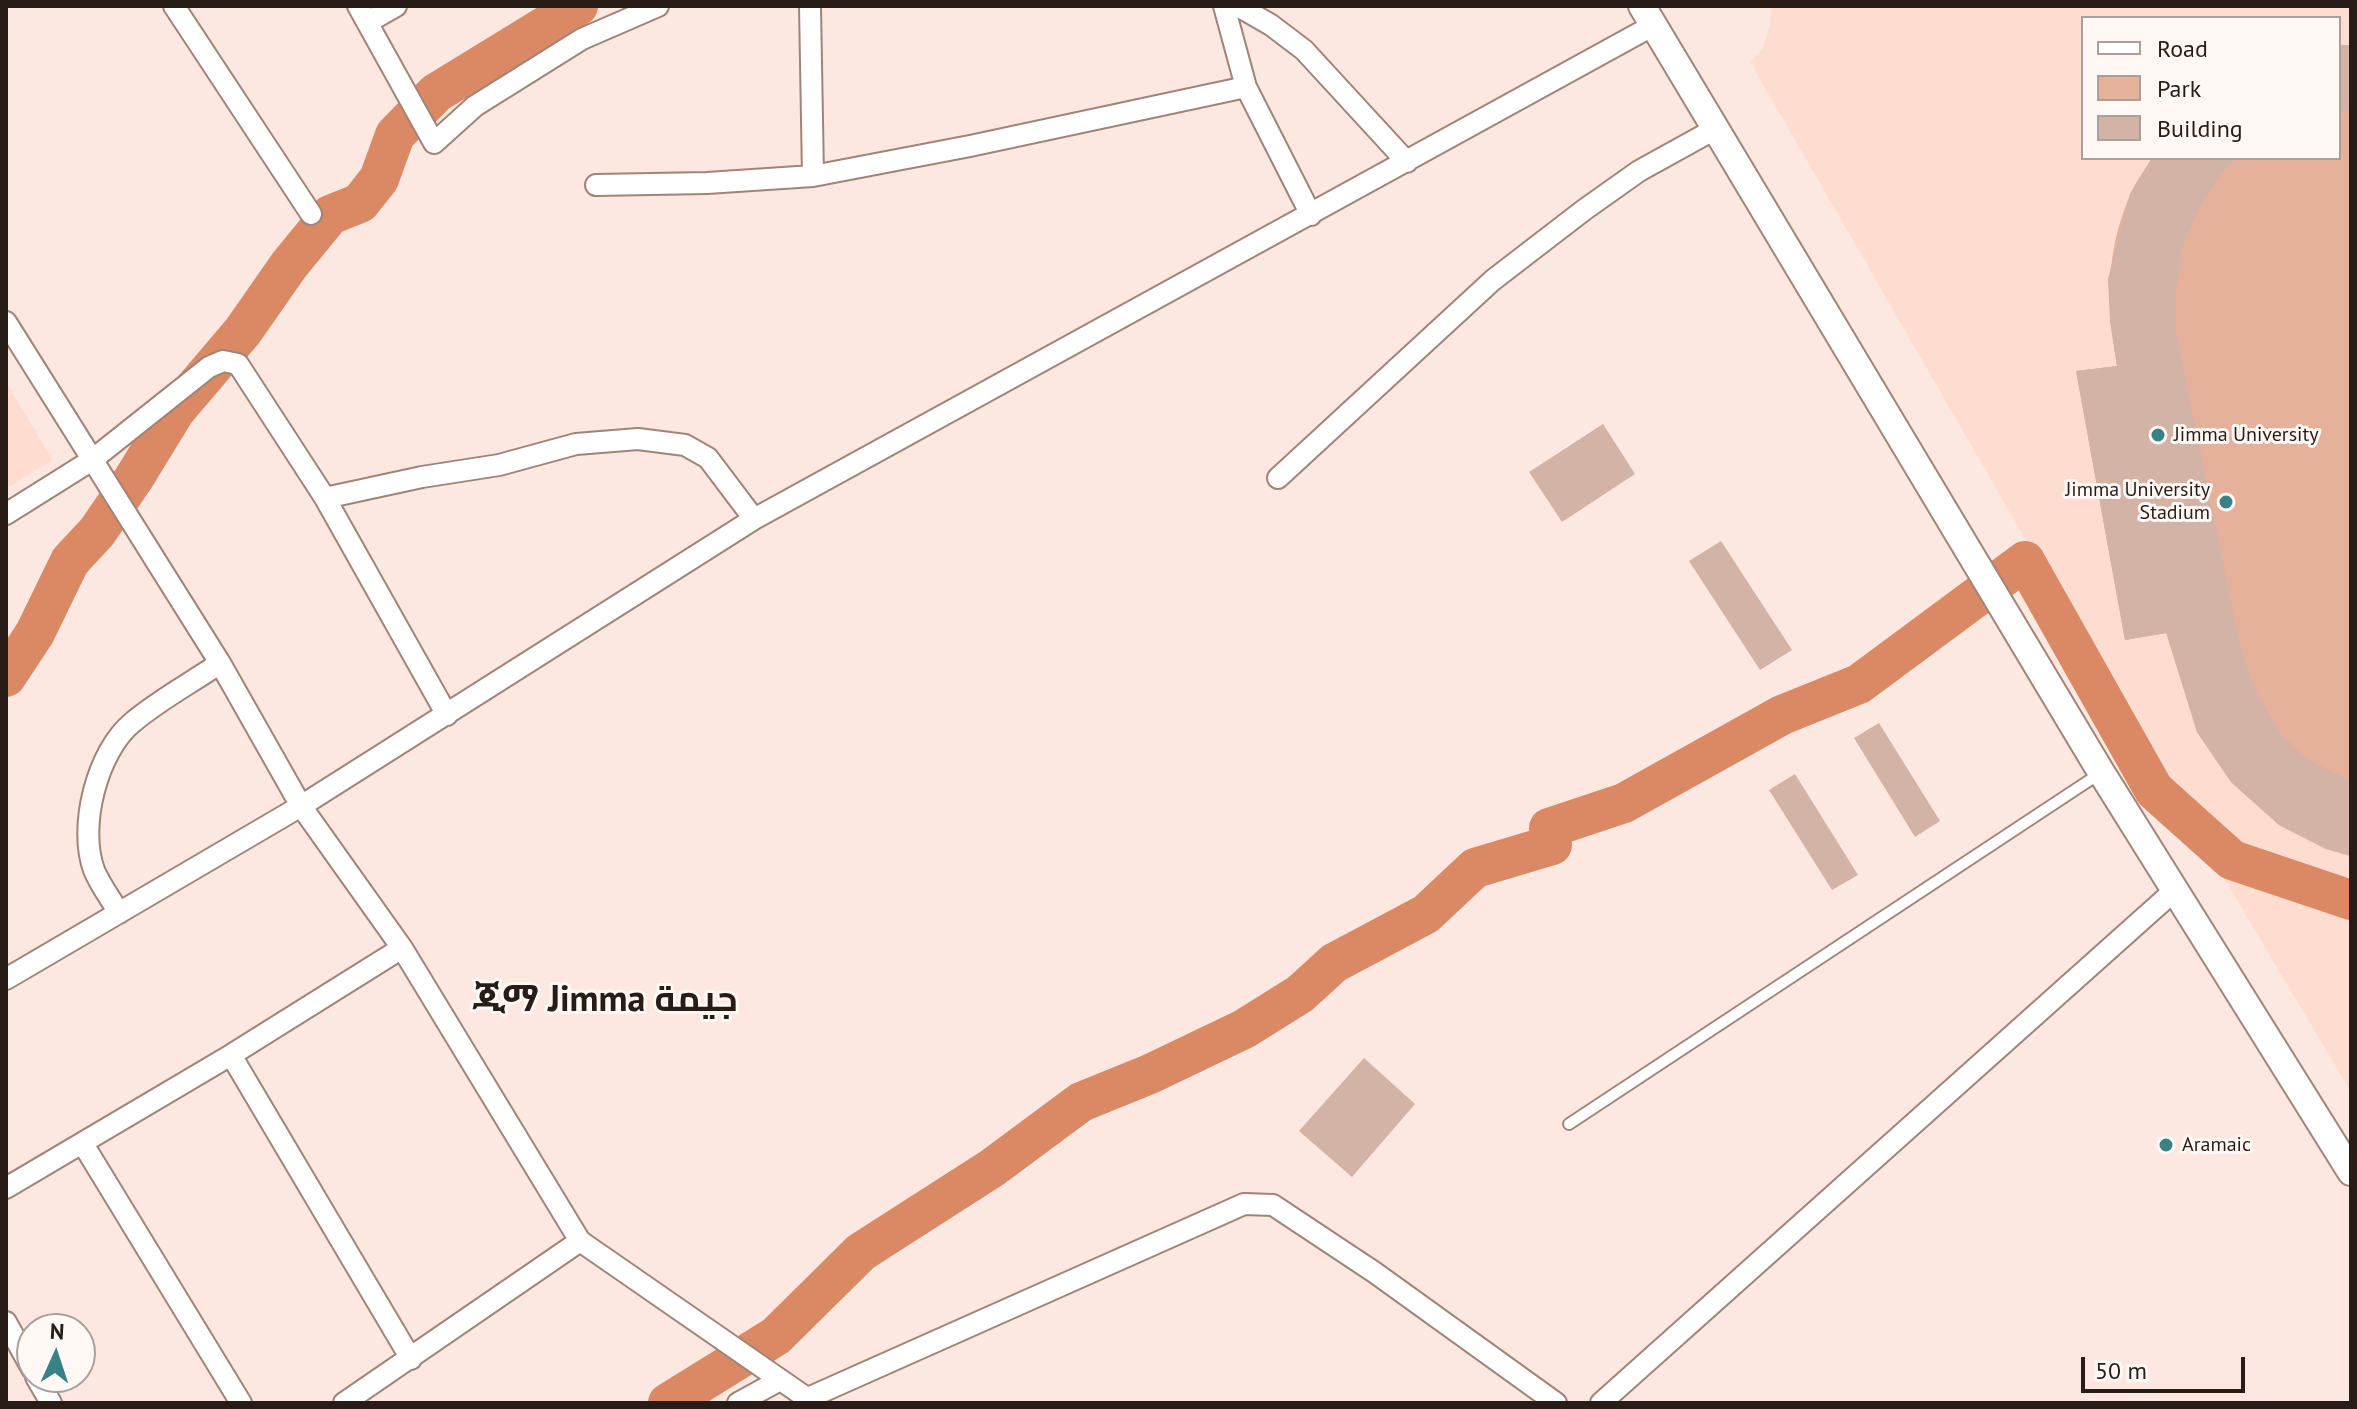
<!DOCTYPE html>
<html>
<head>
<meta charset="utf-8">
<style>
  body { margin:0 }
  #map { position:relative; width:2357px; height:1409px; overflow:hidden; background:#fce8e0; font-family:"PT Sans",sans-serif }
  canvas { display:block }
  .frame { position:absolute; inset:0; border:8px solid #281c17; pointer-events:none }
  .legend { position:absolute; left:2081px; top:16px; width:260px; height:144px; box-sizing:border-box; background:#fff8f5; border:2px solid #a9a09c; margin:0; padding:10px 14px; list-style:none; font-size:24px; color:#281c17 }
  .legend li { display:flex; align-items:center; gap:16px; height:40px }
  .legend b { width:40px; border:2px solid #a9a09c }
  .north { position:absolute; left:16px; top:1313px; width:80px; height:80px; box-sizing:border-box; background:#fff8f5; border:2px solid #a9a09c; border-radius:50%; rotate:3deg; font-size:22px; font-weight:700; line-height:32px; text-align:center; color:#281c17 }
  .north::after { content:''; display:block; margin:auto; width:28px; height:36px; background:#388185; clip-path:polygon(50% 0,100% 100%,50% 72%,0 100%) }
  .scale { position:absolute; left:2081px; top:1357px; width:164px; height:36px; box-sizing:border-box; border:4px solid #281c17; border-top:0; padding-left:10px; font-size:24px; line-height:28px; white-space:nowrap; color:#281c17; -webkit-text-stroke:6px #fff8f5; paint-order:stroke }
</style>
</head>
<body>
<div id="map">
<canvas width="2357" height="1409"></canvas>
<div class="frame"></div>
<ul class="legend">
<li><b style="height:10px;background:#fff"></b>Road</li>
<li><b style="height:22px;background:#e5b19b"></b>Park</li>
<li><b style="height:22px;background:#d2b3a6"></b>Building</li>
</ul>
<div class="north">N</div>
<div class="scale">50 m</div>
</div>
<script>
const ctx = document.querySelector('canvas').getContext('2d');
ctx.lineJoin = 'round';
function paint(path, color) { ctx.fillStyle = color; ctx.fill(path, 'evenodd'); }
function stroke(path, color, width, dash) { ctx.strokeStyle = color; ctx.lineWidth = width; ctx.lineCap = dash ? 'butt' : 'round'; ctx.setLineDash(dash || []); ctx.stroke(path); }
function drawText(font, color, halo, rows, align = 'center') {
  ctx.font = font + ' "PT Sans",Cairo,"Noto Sans Ethiopic",sans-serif'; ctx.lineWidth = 6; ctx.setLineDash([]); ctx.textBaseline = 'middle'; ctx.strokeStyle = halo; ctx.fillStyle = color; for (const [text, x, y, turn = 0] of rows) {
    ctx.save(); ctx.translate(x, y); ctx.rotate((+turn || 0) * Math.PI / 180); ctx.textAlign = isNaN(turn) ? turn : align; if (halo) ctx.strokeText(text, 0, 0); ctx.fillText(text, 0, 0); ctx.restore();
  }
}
paint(new Path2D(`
  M1771,6H2351V1092L2125,712L1750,62L1763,48L1770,25ZM2083,18H2339V158H2083Z
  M6,382L53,460L6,489Z`), '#feddd0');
paint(new Path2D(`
  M2351,45V856L2326,849L2279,825L2231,782L2197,732L2166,633L2125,640L2076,371L2117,366C2107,304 2105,254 2130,195C2135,182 2145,170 2152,158H2339V46Z`), '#e5b19b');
stroke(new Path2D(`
  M6,677L35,633L70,561L97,532L134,478L175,411L243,331L289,265L330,215L360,203L379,179L395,135L436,93L578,6
  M668,1403L776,1336L861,1252L992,1168L1081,1102L1150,1074L1244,1029L1300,994L1334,963L1426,914L1475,868L1552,845L1549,828L1624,803L1782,715L1859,684L2025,561L2154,790L2232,860L2351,900`), '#db8965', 40);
paint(new Path2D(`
  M2341,45H2351V110L2339,112V46Z
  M2152,158H2237L2222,173L2198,210L2182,249L2176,290V331L2239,641L2253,687L2280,733L2307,759L2351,781V856L2326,849L2279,825L2231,782L2197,732L2167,633L2125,640L2076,371L2117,366L2110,322L2108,279L2130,194Z
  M1603,424L1635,474L1562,522L1529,472Z
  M1721,541L1792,650L1760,670L1689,561Z
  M1879,723L1940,821L1915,837L1854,738Z
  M1795,774L1858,875L1832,890L1769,790Z
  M1364,1058L1415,1104L1352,1177L1299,1131Z`), '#d2b3a6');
const service = new Path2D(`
  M1569,1124L2099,774`);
const minor = new Path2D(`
  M174,6L311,214
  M358,6L434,143L475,106L582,39L658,6
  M810,6L813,176
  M1224,6L1246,87L1311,215
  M1238,6L1271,25L1304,50L1407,162
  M368,22L396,6
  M596,185L707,183L813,176L970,146L1246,87
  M6,322L220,663L301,806L402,948L580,1241L814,1403
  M1278,478L1493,280L1584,210L1639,171L1715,129
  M325,498L422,477L499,465L576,444L638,439L685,445L708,458L754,519
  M6,514L92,460L209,367L223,361L238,364L325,498L447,715
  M119,913C111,899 100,885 94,870C78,827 97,751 133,722C159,700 191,683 220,663
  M6,979L301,806L754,519L1652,26
  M231,1055L411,1359
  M83,1144L241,1403
  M6,1188L231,1055L402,948
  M6,1322L32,1369
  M36,1377L51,1403
  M806,1399L1244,1204L1273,1205L1374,1272L1556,1403
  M344,1403L580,1241
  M738,1403L780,1380
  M1601,1403L2174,891`);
const tertiary = new Path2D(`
  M1642,6L2101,772L2351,1172`);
stroke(service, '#a18477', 14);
stroke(minor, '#a18477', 24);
stroke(tertiary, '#a18477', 30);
stroke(service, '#fff', 10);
stroke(minor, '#fff', 20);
stroke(tertiary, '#fff', 26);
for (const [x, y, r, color] of [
  [2158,435,8,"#388185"],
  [2226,502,8,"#388185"],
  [2166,1145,8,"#388185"]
]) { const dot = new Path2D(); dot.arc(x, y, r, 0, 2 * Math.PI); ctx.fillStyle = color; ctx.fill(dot); stroke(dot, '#fff8f5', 3); }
drawText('20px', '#281c17', '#fff8f5', [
  ["Jimma University",2174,435],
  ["Jimma University",2210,490,"right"],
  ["Stadium",2210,513,"right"],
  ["Aramaic",2182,1145]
], 'left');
drawText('bold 36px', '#281c17', '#fff8f5', [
  ["ጂማ Jimma جيمة",605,1001]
]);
</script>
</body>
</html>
